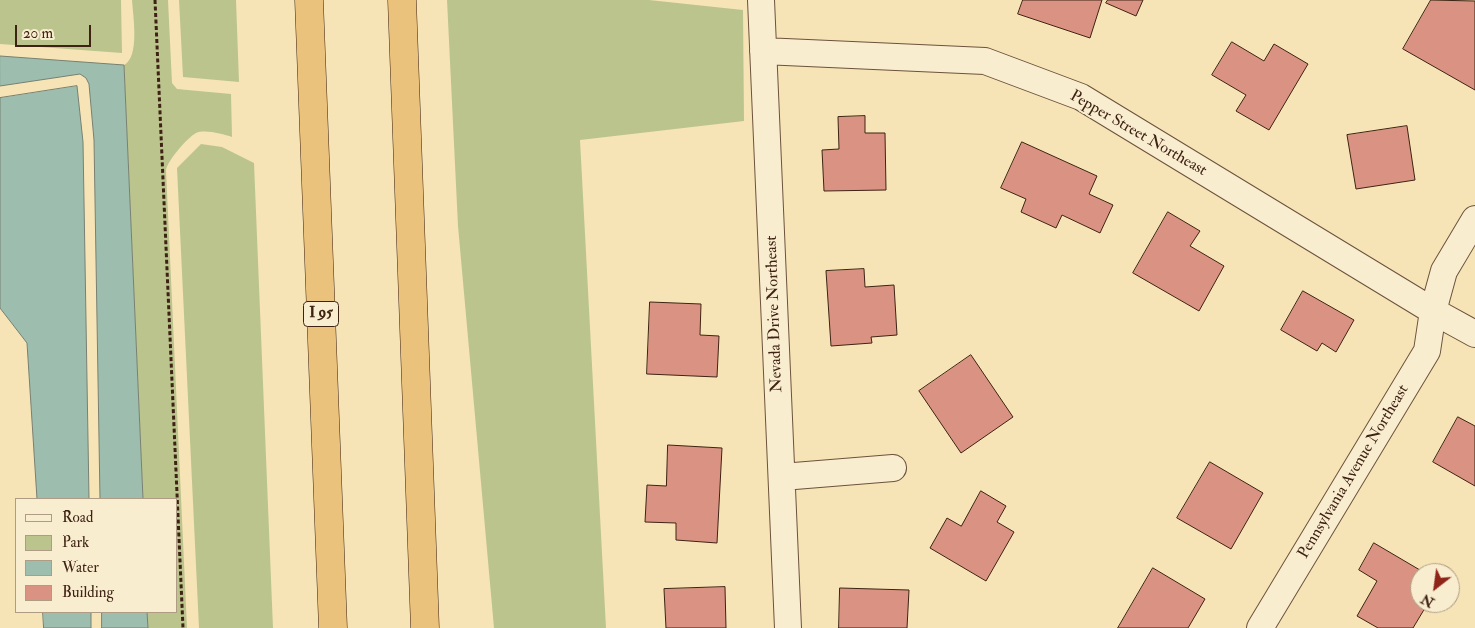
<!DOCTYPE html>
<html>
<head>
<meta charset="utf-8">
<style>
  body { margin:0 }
  #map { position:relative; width:1475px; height:628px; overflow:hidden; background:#f6e4b6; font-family:"IM FELL Double Pica",serif }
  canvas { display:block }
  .legend { position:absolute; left:15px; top:498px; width:162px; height:115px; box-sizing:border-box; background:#f9edd0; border:1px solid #ae9c84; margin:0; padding:6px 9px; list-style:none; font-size:15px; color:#3e2213 }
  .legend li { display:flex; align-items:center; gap:10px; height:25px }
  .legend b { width:25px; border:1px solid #ae9c84 }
  .north { position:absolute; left:1410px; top:563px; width:50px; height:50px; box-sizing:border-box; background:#f9edd0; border:1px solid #ae9c84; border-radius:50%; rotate:210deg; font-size:14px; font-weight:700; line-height:20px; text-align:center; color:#3e2213 }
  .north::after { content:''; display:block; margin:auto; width:18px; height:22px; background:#8f2418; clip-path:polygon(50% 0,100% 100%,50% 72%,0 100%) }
  .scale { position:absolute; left:15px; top:25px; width:76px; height:22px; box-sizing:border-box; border:2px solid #3e2213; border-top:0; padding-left:6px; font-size:15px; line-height:18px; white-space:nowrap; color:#3e2213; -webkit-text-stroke:4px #f9edd0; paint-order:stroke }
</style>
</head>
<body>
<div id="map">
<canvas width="1475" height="628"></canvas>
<ul class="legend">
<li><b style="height:6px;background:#f9edd0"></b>Road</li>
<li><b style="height:14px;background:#bcc48e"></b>Park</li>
<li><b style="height:14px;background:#9dbeaf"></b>Water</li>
<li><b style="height:14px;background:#da9382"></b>Building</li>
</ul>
<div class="north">N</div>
<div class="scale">20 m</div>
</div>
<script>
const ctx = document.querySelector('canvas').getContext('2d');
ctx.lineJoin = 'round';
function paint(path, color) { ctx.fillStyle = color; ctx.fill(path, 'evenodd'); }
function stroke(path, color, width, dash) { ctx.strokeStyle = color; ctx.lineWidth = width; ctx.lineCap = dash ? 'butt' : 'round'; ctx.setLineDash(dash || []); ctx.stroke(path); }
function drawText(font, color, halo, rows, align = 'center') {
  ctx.font = font + ' "IM FELL Double Pica",serif'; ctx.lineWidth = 4; ctx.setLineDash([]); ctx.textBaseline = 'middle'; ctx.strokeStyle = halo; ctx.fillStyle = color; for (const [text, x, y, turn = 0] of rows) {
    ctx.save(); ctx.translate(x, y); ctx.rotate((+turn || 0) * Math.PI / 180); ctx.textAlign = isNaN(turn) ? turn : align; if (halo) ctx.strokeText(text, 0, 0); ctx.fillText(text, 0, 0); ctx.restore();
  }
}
paint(new Path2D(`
  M0,0H121L122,53L0,44Z
  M132,0H168L172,83L177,89L231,94L232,137C223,134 205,129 196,133C187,138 168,160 166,170L187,628H148L147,612H176V499H143L124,65C140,57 133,16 132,0Z
  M179,0H236L239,82L183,77Z
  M447,0H649L743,10L744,121L580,140L606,628H494L458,226Z
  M201,144L222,147L254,163L273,628H199L177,168Z`), '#bcc48e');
const water = new Path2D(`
  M0,56L124,65L143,499H100L94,140L89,84L86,78L80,74L0,86Z
  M77,86L83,142L89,499H37L27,343L0,308V98Z
  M43,612H91V628H44Z
  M102,612H147L148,628H102Z`);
paint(water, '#9dbeaf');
stroke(water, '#778071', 1);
const building = new Path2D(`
  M1023,0H1102L1090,38L1018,14Z
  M1108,0H1143L1136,16L1106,3Z
  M1431,0L1475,1V90L1403,49Z
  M1232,42L1264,61L1274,44L1308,64L1269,130L1236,111L1246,95L1212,75Z
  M865,116V133H885L886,190L824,191L822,150L839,149L838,117Z
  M1407,126L1415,180L1356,189L1347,135Z
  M1022,142L1097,176L1089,194L1113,205L1100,233L1062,215L1056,228L1021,212L1026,199L1001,188Z
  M1168,212L1200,231L1190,246L1224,266L1199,311L1133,273Z
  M864,269L865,287L894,285L897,335L871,337L872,343L831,346L826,271Z
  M1303,291L1354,320L1336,352L1322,343L1317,351L1281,330Z
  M650,302L701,304L700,335L719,336L717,377L647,374Z
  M971,355L1013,417L961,453L919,391Z
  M1458,417L1475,426V486L1433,462Z
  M668,445L722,448L717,543L676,540V523L645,522L647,485L666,486Z
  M1210,462L1263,493L1231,549L1177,518Z
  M981,491L1006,506L997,522L1014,532L986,581L930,548L947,518L961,526Z
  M1374,543L1425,573H1420V603H1428L1413,628H1378L1357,616L1377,581L1359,570Z
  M1153,568L1205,599L1188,628H1118Z
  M725,587L726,628H666L664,589Z
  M840,588L909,590L907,628H839Z`);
paint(building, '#da9382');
stroke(building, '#3e2213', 1);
const street = new Path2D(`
  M761,0L788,628
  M763,51L985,61L1081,97L1433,311L1475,334
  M782,477L893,468
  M1260,628L1427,351L1433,311L1444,271L1475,219`);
const highway = new Path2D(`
  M309,0L333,628
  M402,0L425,628`);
stroke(street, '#6c523c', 28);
stroke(highway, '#3e2213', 29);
stroke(new Path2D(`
  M155,0L183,628`), '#3e2213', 3, [4, 2.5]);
stroke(street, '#f9edd0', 26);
stroke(highway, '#ebc27b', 28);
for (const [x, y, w] of [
  [321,314,35]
]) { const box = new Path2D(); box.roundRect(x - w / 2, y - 12.5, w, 25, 4); ctx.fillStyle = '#f9edd0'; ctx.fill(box); stroke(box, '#3e2213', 1); }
drawText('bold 15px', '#3e2213', null, [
  ["I 95",321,314]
]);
drawText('16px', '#3e2213', '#f9edd0', [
  ["Pepper Street Northeast",1138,134,30],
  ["Nevada Drive Northeast",775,314,-92],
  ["Pennsylvania Avenue Northeast",1354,472,-59]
]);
</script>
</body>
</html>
